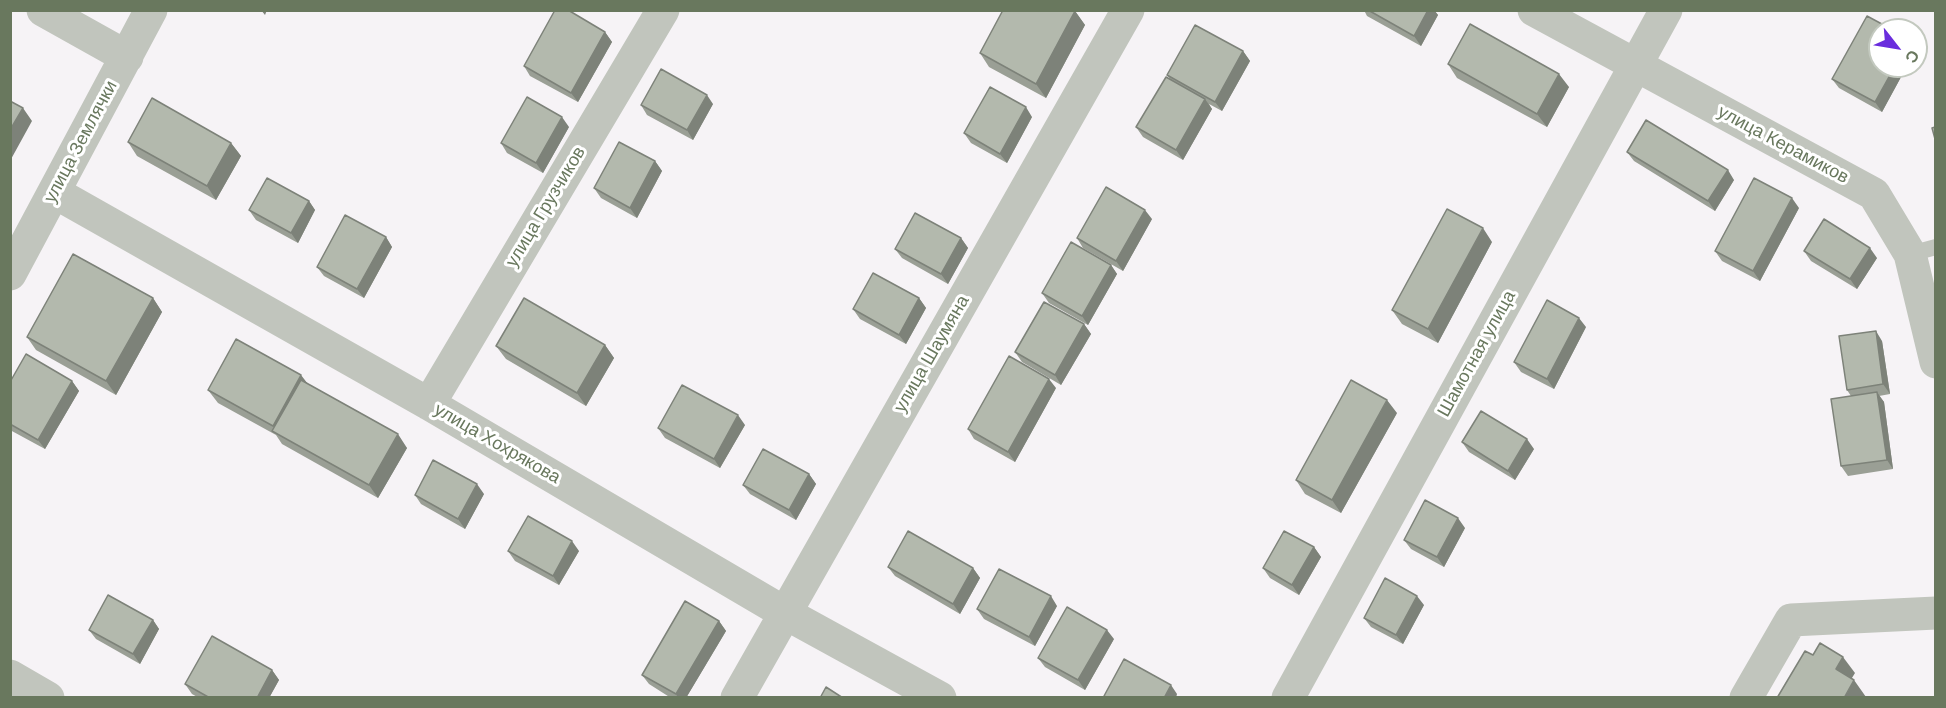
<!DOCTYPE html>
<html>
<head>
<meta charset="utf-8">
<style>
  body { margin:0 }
  #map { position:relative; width:1946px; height:708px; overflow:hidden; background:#f6f3f6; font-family:Arial,sans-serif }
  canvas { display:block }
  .frame { position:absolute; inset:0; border:12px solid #69785e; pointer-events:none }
  .north { position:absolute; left:1868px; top:18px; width:60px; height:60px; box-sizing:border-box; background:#fff; border:2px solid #c3c9bf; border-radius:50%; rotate:121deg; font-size:16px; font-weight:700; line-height:24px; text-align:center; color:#69785e }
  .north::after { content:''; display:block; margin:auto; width:21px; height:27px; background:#6a2ddd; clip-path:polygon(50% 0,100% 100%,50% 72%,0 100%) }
</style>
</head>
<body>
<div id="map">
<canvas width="1946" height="708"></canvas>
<div class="frame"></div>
<div class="north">С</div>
</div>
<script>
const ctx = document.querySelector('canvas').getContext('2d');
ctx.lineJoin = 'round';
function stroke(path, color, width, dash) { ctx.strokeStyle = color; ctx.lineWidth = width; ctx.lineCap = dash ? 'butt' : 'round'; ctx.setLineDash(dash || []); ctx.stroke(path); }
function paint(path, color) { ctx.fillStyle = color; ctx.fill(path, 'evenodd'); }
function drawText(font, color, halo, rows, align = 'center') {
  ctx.font = font + ' Arial,sans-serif'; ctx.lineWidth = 6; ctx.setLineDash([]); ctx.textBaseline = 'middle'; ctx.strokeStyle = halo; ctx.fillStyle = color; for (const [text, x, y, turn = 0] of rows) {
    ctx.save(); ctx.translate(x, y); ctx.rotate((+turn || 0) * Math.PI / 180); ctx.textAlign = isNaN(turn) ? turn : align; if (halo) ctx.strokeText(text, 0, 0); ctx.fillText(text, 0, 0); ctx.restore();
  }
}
stroke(new Path2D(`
  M1910,254L1936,247`), '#c1c5bd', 16);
stroke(new Path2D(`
  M43,10L127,57
  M1534,10L1874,194L1910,254L1936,362
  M54,192L429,404L785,613L940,698
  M10,274L151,10
  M429,404L663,10
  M10,676L48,698
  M737,698L1128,10
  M1288,698L1666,10
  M1746,698L1791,620L1936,613`), '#c1c5bd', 33);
paint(new Path2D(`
  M1364,10H1434L1438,15L1421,46L1367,16Z
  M1075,11L1085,25L1046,98L989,67L980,53Z
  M605,32L612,42L578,102L530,76L524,66Z
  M1243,51L1250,61L1222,111L1209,104L1212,109L1183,160L1143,137L1136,127L1170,79L1167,75Z
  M1448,64L1569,87L1547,127L1457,78Z
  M1880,66H1907L1882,112L1839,88L1832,79Z
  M713,104L693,140L647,115L641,105Z
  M1032,117L1007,163L971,143L964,133Z
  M569,127L543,173L507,153L501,143Z
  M128,142L231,143L241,156L216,200L137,156Z
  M1627,152L1734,180L1715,211L1634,161Z
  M655,161L662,171L637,218L601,198L594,188Z
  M309,201L315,210L298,243L256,220L249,210Z
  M1799,208L1760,281L1722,261L1715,251Z
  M1152,219L1123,271L1083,248L1077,238Z
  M386,237L392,247L364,298L324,276L317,267Z
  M961,238L968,248L948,284L902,258L895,249Z
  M1492,242L1438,343L1402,324L1392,310Z
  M1804,251L1877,258L1857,289L1811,261Z
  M1111,265L1117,274L1088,325L1049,303L1042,293Z
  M153,298L162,312L116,395L36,350L27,337Z
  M919,298L926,308L906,344L860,319L853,309Z
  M1084,324L1091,334L1061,385L1022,362L1015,352Z
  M1586,327L1554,389L1521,372L1514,362Z
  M1882,341L1890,394L1879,396L1884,402L1893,469L1848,476L1841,466L1851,396L1847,390Z
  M605,345L614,358L586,406L506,359L496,346Z
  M72,381L79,391L45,449L10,430V382Z
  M308,384L407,448L378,498L282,444L276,435L218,403L208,390Z
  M1056,388L1015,462L974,439L968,429Z
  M1397,413L1341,513L1305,494L1296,480Z
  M745,425L720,468L665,438L658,428Z
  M1462,442L1534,449L1515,480L1469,452Z
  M809,474L816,484L796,520L750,494L743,485Z
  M484,494L465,529L421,504L415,495Z
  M1465,528L1444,567L1411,549L1404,540Z
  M1314,547L1321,557L1299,595L1270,578L1263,568Z
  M508,551H579L559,585L515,561Z
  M888,567L973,568L980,578L960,614L895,576Z
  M1424,605L1403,644L1371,627L1364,618Z
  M1057,606L1035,646L984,619L977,609Z
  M153,620L159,629L140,664L96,639L89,630Z
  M719,621L726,631L686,698H671L649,684L642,675Z
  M1114,639L1085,690L1045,667L1038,658Z
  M272,670L279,680L269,698H199L192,694L185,684Z`), '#9a9f95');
paint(new Path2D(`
  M261,10H267L265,15Z
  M1428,10H1434L1438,15L1421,46L1414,36Z
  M1075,11L1085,25L1046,98L1036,84Z
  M605,32L612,42L578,102L571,93Z
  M1243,51L1250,61L1222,111L1215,102Z
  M1895,66H1907L1882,112L1875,102Z
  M1559,74L1569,87L1547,127L1537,114Z
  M707,95L713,104L693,140L687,130Z
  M1205,99L1212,109L1183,160L1176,150Z
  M1026,107L1032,117L1007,163L1000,154Z
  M23,108L32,121L10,161V130Z
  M562,117L569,127L543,173L536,163Z
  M231,143L241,156L216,200L207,186Z
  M655,161L662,171L637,218L630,208Z
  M1728,170L1734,180L1715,211L1708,201Z
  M1792,198L1799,208L1760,281L1753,271Z
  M309,201L315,210L298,243L291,233Z
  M1145,210L1152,219L1123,271L1116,261Z
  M1483,228L1492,242L1438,343L1428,329Z
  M386,237L392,247L364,298L357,289Z
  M961,238L968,248L948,284L941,274Z
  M1870,248L1877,258L1857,289L1850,279Z
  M1111,265L1117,274L1088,325L1082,316Z
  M153,298L162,312L116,395L106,381Z
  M919,298L926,308L906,344L899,335Z
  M1579,318L1586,327L1554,389L1547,379Z
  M1084,324L1091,334L1061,385L1055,375Z
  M1876,331L1882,341L1890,394L1883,384Z
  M605,345L614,358L586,406L577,393Z
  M301,375L311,388L279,435L273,426Z
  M1049,379L1056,388L1015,462L1008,452Z
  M72,381L79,391L45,449L38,440Z
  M1877,392L1884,402L1893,469L1887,460Z
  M1387,400L1397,413L1341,513L1332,500Z
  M738,415L745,425L720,468L714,459Z
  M398,434L407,448L378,498L369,485Z
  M1527,439L1534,449L1515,480L1508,471Z
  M809,474L816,484L796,520L789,510Z
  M477,484L484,494L465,529L458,519Z
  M1458,518L1465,528L1444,567L1437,557Z
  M572,541L579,551L559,585L553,576Z
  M1314,547L1321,557L1299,595L1292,585Z
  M973,568L980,578L960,614L953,604Z
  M1051,596L1057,606L1035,646L1029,637Z
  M1417,596L1424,605L1403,644L1396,635Z
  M153,620L159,629L140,664L133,654Z
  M719,621L726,631L686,698H678L676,694Z
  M1107,630L1114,639L1085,690L1078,680Z
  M1843,657L1855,673L1847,686L1836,669Z
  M272,670L279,680L269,698H257Z
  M1854,680L1866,697V698H1844Z
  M1171,685L1177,694L1176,698H1164Z`), '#7d8279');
const building = new Path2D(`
  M555,10H568L605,32L571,93L524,66Z
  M1003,10L1075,11L1036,84L980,53Z
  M1368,10H1428L1414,36Z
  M1867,16L1893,30H1880V66H1895L1875,102L1832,79Z
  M1470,24L1559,74L1537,114L1448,64Z
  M1195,25L1243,51L1215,102L1167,75Z
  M661,69L707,95L687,130L641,105Z
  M1166,77L1205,99L1176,150L1136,127Z
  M990,87L1026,107L1000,154L964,133Z
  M527,97L562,117L536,163L501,143Z
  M152,98L231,143L207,186L128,142Z
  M10,101L23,108L10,130Z
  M1646,120L1728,170L1708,201L1627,152Z
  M1935,127V139L1932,128Z
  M619,142L655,161L630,208L594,188Z
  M267,178L309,201L291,233L249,210Z
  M1754,178L1792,198L1753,271L1715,251Z
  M1106,187L1145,210L1116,261L1077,238Z
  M1447,209L1483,228L1428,329L1392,310Z
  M915,213L961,238L941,274L895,249Z
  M345,215L386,237L357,289L317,267Z
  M1824,219L1870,248L1850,279L1804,251Z
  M1071,242L1111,265L1082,316L1042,293Z
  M73,254L153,298L106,381L27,337Z
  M873,273L919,298L899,335L853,309Z
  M524,298L605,345L577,393L496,346Z
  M1547,300L1579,318L1547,379L1514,362Z
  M1044,302L1084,324L1055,375L1015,352Z
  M1876,331L1883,384L1847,390L1839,336Z
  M236,339L301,375L273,426L208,390Z
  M26,354L72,381L38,440L10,424V382Z
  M1009,356L1049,379L1008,452L968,429Z
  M301,380L398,434L369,485L272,431Z
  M1351,380L1387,400L1332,500L1296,480Z
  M682,385L738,415L714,459L658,428Z
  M1877,392L1887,460L1841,466L1831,399Z
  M1481,411L1527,439L1508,471L1462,442Z
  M763,449L809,474L789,510L743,485Z
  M433,460L477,484L458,519L415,495Z
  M1425,500L1458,518L1437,557L1404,540Z
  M528,516L572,541L553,576L508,551Z
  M908,531L973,568L953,604L888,567Z
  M1284,531L1314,547L1292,585L1263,568Z
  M999,569L1051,596L1029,637L977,609Z
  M1385,578L1417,596L1396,635L1364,618Z
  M108,595L153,620L133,654L89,630Z
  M685,601L719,621L676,694L642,675Z
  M1067,607L1107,630L1078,680L1038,658Z
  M212,636L272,670L257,698H210L185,684Z
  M1820,643L1843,657L1836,669L1854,680L1844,698H1777L1805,651L1813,655Z
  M1124,659L1171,685L1164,698H1108L1104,696Z
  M826,687L843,698H820Z`);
paint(building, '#b3b9ad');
stroke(building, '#7d8279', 1.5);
drawText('18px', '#69785e', '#fff', [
  ["улица Землячки",81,142,-62],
  ["улица Керамиков",1783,145,28],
  ["улица Грузчиков",546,207,-59],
  ["улица Шаумяна",932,354,-60],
  ["Шамотная улица",1477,354,-61],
  ["улица Хохрякова",497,444,30]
]);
</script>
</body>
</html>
